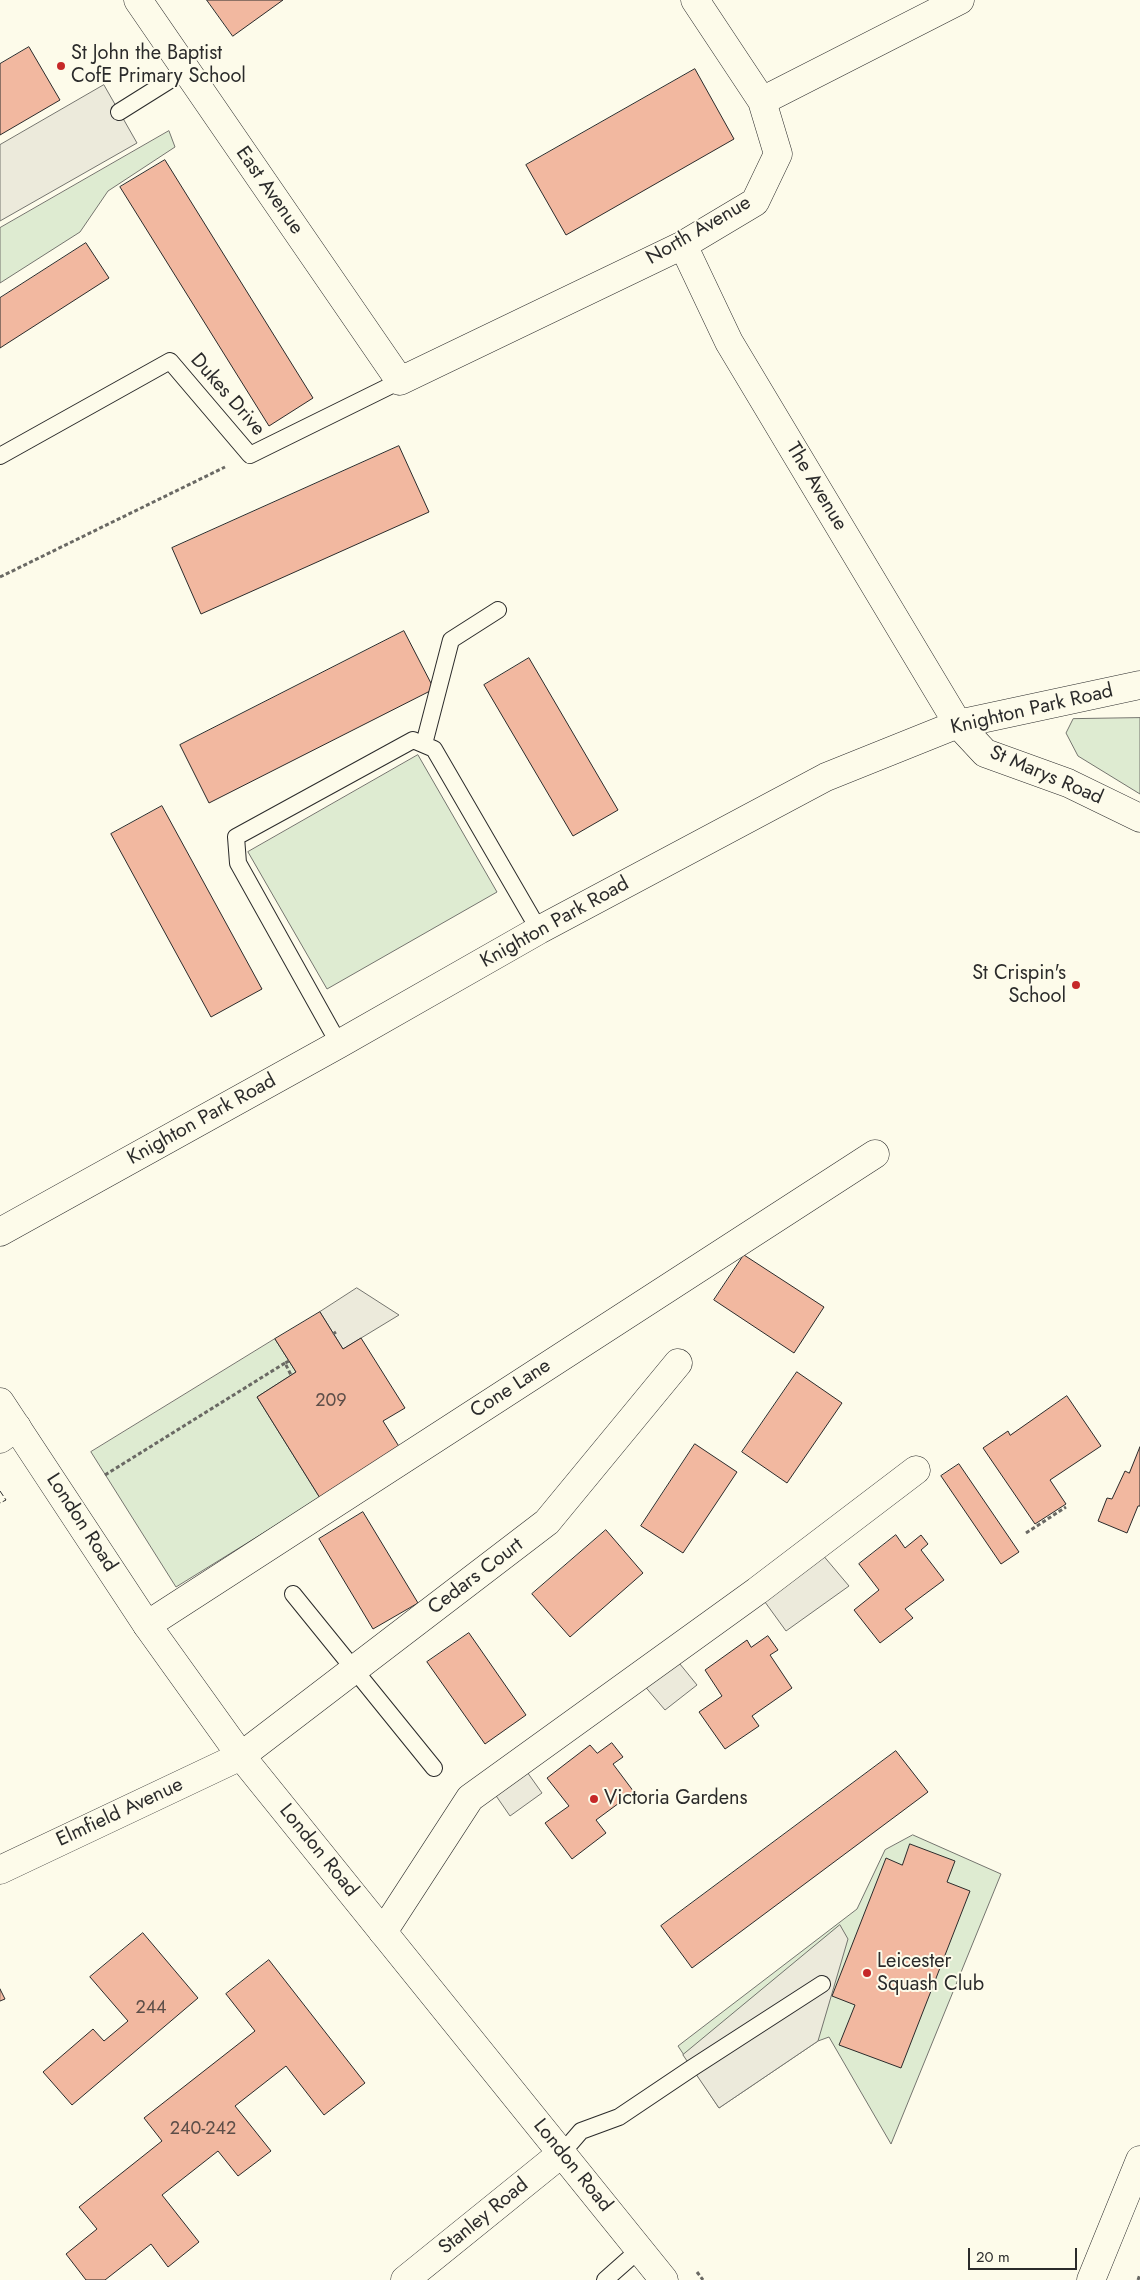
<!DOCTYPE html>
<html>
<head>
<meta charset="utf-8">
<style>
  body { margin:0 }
  #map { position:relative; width:1140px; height:2280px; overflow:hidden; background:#fdfbea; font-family:Jost,sans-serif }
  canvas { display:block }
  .scale { position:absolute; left:968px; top:2248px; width:109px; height:22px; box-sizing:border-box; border:2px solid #2b2b2b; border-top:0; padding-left:6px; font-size:15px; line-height:18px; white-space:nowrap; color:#2b2b2b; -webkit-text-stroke:4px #fdfbea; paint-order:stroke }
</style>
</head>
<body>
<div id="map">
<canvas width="1140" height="2280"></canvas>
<div class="scale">20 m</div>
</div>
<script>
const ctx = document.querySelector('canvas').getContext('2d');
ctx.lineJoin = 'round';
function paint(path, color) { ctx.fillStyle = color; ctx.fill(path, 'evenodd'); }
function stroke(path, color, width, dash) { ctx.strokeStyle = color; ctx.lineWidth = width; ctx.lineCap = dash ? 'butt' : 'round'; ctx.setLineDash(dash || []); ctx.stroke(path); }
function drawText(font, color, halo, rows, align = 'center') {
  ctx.font = font + ' Jost,sans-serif'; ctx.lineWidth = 4; ctx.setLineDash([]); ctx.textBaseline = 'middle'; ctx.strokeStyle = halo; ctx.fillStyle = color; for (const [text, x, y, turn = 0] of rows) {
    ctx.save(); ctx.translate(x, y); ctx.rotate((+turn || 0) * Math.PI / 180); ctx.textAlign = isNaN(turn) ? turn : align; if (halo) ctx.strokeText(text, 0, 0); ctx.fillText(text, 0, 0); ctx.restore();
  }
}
const green = new Path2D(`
  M169,131L175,147L108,191L80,232L0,283V228Z
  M1140,718V794L1078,756L1066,733L1073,719Z
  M418,755L497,892L327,989L248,852Z
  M275,1339L296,1372L257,1397L320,1498L176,1587L91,1452Z
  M913,1835L1001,1874L891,2144L829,2037L818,2041L719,2108L678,2046L857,1909L885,1850Z`);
paint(green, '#deebd1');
stroke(green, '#74746e', 1);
const parking = new Path2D(`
  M104,85L137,143L0,221V145Z
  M357,1288L399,1315L343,1349L320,1312Z
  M816,1547L849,1586L786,1631L757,1591Z
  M671,1653L697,1685L665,1710L637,1677Z
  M520,1762L542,1793L510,1816L490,1787Z
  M840,1925L848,1939L818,2041L719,2108L683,2055Z`);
paint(parking, '#eceadb');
stroke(parking, '#74746e', 1);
const building = new Path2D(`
  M207,0H283L233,36Z
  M29,47L60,100L0,135V64Z
  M695,69L734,139L566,235L526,165Z
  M165,160L313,398L269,426L120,187Z
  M86,243L109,278L0,348V298Z
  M399,446L429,512L201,614L172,548Z
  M404,631L434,689L209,803L180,745Z
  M529,658L618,810L573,836L484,685Z
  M162,806L262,989L211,1017L111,834Z
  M744,1255L824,1307L794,1353L714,1300Z
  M320,1312L343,1349L361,1338L405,1408L383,1421L400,1448L320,1498L257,1397L296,1372L275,1339Z
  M797,1372L842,1403L787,1483L742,1452Z
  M1067,1396L1101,1446L1050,1480L1066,1504L1035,1524L983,1448L1008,1431L1010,1435Z
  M695,1444L737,1472L683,1553L641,1526Z
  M1140,1447V1506H1138L1127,1533L1098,1521L1107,1498L1112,1499L1125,1471L1129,1473Z
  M959,1464L1019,1552L1001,1564L941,1476Z
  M363,1512L418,1603L373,1629L319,1539Z
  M606,1530L643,1573L570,1637L532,1594Z
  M896,1535L905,1548L921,1535L928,1544L921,1550L944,1580L905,1609L913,1618L880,1643L854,1610L879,1590L859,1564Z
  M469,1633L526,1715L485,1744L427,1662Z
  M768,1636L778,1650L770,1655L792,1688L752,1716L759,1726L725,1749L699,1712L722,1696L705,1670L747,1640L751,1647Z
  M612,1743L623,1757L613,1764L634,1792L596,1820L606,1833L572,1859L545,1823L569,1806L547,1778L590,1745L597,1753Z
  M896,1751L928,1792L692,1968L661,1926Z
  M910,1844L955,1861L947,1882L970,1891L901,2068L839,2045L855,2005L832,1996L886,1858L902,1865Z
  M143,1933L198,1998L72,2105L43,2072L93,2029L104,2041L128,2021L90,1977Z
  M269,1960L365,2083L324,2115L286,2066L235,2106L271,2151L238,2176L218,2151L162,2195L199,2242L168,2267L151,2244L105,2280H86L66,2254L97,2229L79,2207L162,2141L144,2118L255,2031L226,1994Z
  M0,1989L5,1999L0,2001Z`);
paint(building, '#f2b8a0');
stroke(building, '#2b2b2b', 1);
const service = new Path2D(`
  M119,112L186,70
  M0,456L170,361L250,455L400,381
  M424,744L451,640L498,610
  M339,1044L238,863L236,837L413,740L434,749L539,930
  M293,1594L434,1768
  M562,2153L581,2131L619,2117L692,2068L822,1984
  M605,2280L640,2249`);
const minor = new Path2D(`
  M138,0L400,381L683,245L755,202L778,154L762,101L960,0
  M695,0L762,101
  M683,245L729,342L958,724L985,753L1068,783L1140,818
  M0,1232L339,1044L539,930L826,777L958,724L1140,685
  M0,1439L17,1427
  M147,1625L875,1154
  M0,1870L241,1756L547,1522L678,1363
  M383,1932L470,1798L757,1591L916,1470
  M405,2280L562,2153`);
const secondary = new Path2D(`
  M1091,2280L1140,2160`);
const primary = new Path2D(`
  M0,1402L147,1625L241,1756L664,2280`);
stroke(service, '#2b2b2b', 18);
stroke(minor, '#2b2b2b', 29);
stroke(secondary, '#2b2b2b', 29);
stroke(primary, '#2b2b2b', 29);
stroke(new Path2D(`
  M0,577L225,467
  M333,1334L336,1332
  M289,1361L285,1363L291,1375
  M105,1475L285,1363
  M1026,1533L1066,1507
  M697,2272L703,2280
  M1138,2280L1140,2274`), '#6a6964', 3, [4, 2.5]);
stroke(service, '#fdfbea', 16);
stroke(minor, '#fdfbea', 28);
stroke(secondary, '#fdfbea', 28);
stroke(primary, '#fdfbea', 28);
stroke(new Path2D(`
  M0,1491L6,1500L0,1503`), '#2b2b2b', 1, [6, 2.5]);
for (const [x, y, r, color] of [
  [61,66,5,"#c62828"],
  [1076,985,5,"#c62828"],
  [594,1799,5,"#c62828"],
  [867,1973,5,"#c62828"]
]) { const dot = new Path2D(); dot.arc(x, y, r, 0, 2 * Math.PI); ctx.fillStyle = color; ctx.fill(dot); stroke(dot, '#fdfbea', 2); }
drawText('18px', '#5d4e48', null, [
  ["209",331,1402],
  ["244",151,2009],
  ["240-242",203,2130]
]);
drawText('20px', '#2b2b2b', '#fdfbea', [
  ["St John the Baptist",71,54],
  ["CofE Primary School",71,77],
  ["St Crispin's",1066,974,"right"],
  ["School",1066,997,"right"],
  ["Victoria Gardens",604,1799],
  ["Leicester",877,1962],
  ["Squash Club",877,1985]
], 'left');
drawText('20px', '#2b2b2b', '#fdfbea', [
  ["East Avenue",269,191,55],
  ["North Avenue",699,231,-30],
  ["Dukes Drive",227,395,49],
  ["The Avenue",816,487,59],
  ["Knighton Park Road",1032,710,-13],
  ["St Marys Road",1046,776,23],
  ["Knighton Park Road",555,923,-29],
  ["Knighton Park Road",202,1120,-29],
  ["Cone Lane",511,1389,-33],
  ["London Road",81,1523,57],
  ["Cedars Court",476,1577,-37],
  ["Elmfield Avenue",120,1813,-25],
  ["London Road",318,1851,51],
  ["London Road",572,2166,51],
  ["Stanley Road",484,2217,-39]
]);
</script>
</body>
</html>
